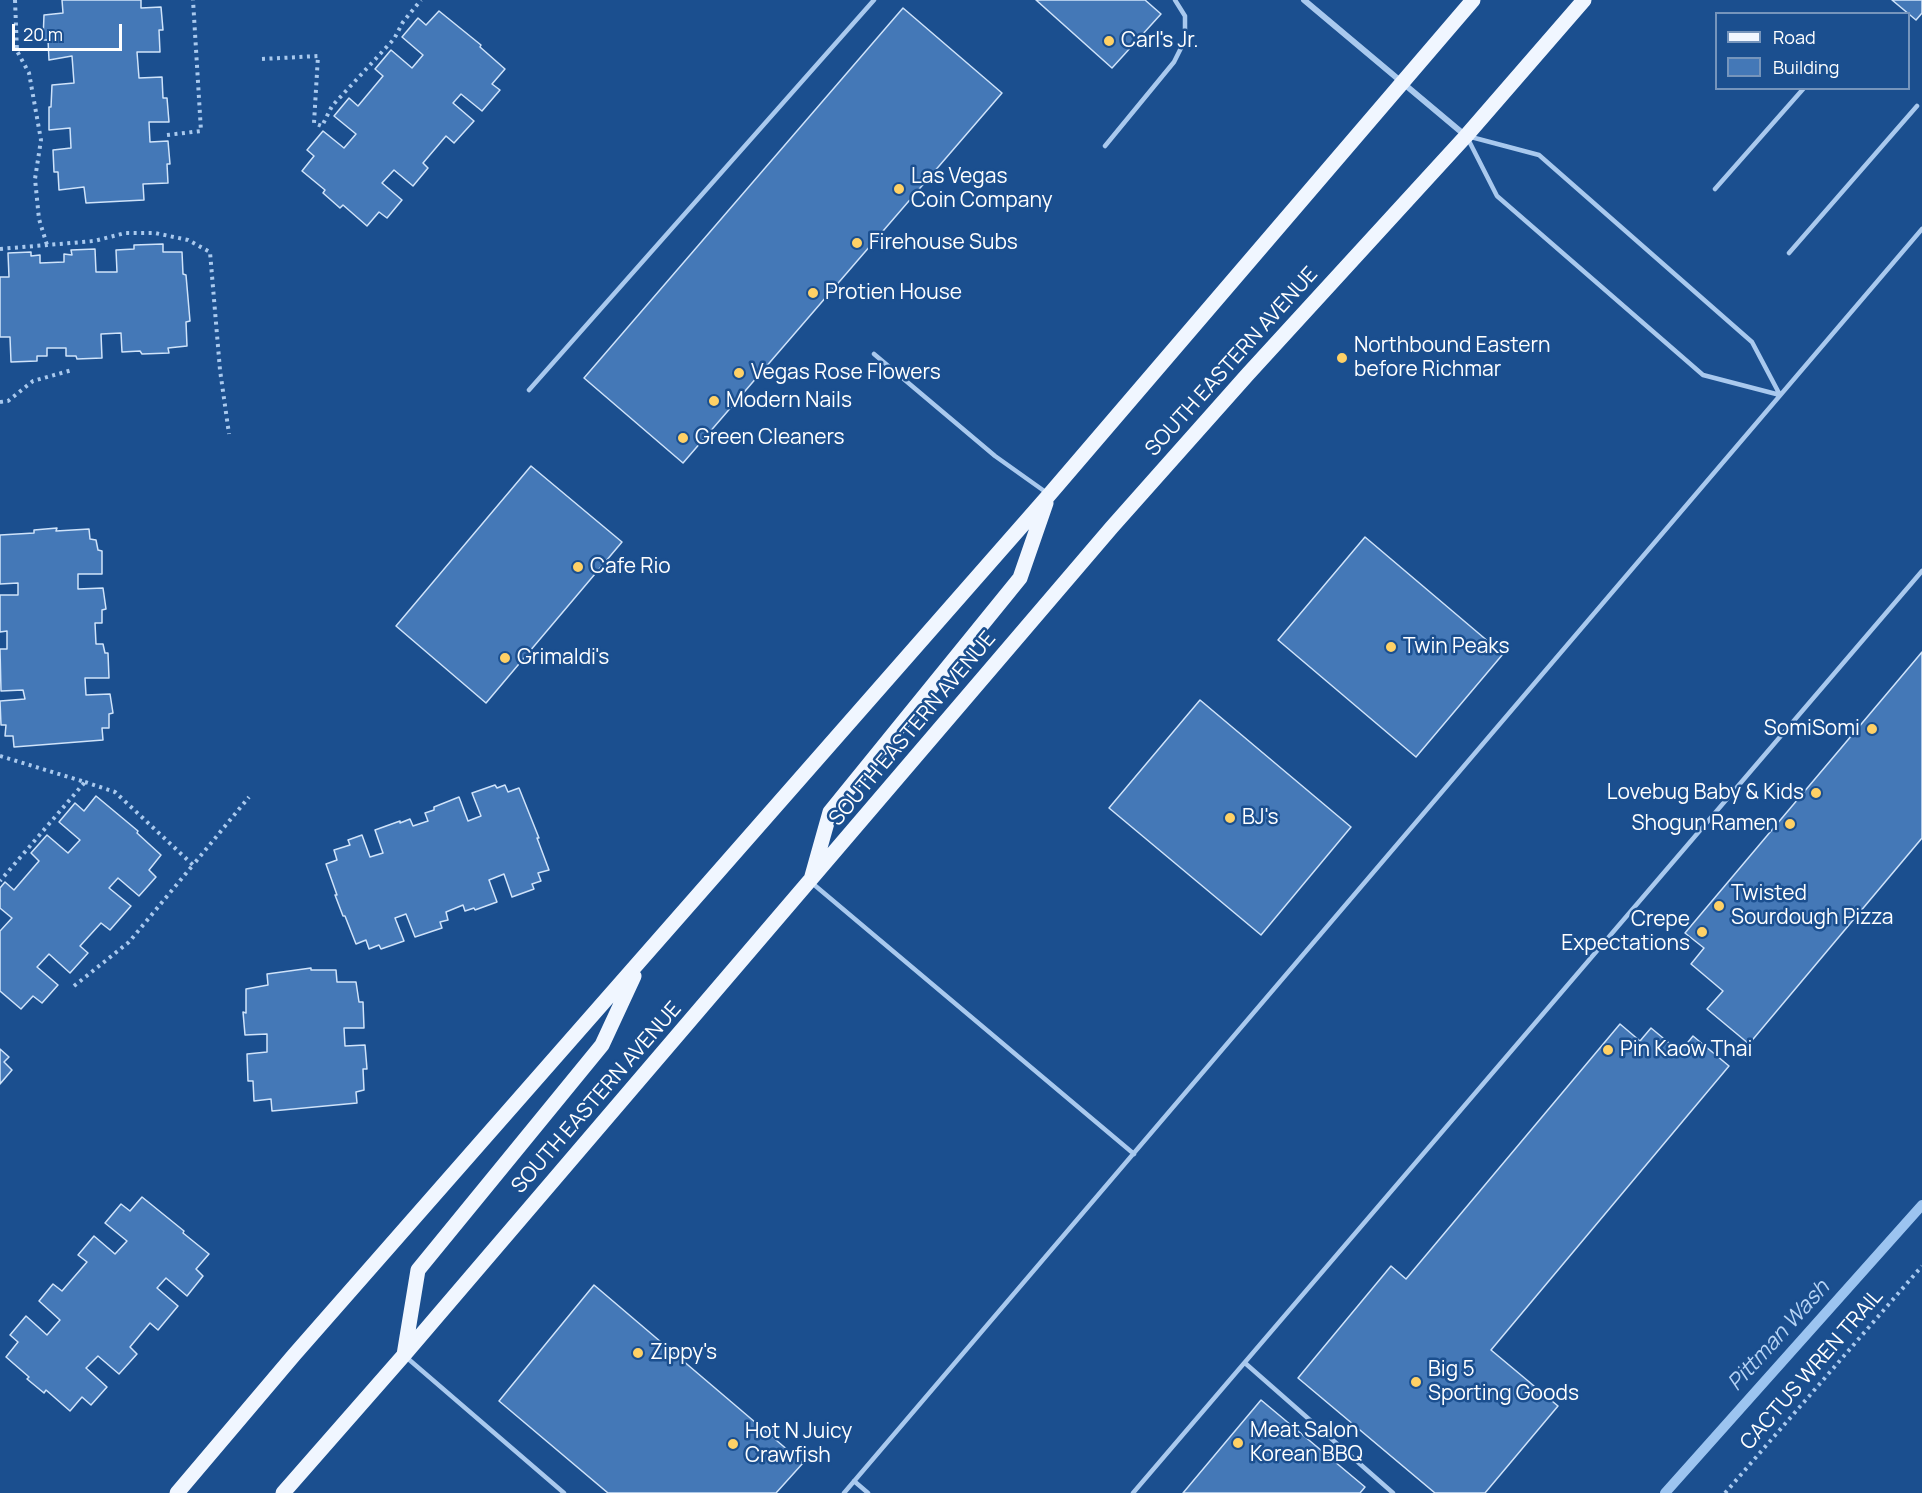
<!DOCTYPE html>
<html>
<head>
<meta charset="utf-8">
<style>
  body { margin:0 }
  #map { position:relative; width:1922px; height:1493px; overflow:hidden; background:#1b4f8f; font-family:Manrope,sans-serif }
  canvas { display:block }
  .legend { position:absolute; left:1715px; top:12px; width:195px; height:78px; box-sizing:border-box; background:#1b4f8f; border:2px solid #7695bc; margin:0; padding:8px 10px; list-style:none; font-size:18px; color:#fff }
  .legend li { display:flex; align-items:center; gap:12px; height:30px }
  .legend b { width:30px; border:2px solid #7695bc }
  .scale { position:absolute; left:12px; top:24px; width:110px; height:27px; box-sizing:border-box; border:3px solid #fff; border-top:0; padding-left:8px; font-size:18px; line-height:21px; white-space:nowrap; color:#fff; -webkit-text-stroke:4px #1b4f8f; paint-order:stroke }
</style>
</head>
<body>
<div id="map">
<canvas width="1922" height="1493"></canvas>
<ul class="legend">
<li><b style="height:8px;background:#f0f6ff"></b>Road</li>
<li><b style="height:16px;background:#4478b7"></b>Building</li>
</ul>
<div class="scale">20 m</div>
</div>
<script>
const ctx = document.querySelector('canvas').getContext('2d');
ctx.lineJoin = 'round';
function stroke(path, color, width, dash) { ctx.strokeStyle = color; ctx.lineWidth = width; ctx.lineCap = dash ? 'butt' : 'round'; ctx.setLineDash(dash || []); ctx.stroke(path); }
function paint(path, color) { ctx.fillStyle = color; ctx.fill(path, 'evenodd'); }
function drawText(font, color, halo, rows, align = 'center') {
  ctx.font = font + ' Manrope,sans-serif'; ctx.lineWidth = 5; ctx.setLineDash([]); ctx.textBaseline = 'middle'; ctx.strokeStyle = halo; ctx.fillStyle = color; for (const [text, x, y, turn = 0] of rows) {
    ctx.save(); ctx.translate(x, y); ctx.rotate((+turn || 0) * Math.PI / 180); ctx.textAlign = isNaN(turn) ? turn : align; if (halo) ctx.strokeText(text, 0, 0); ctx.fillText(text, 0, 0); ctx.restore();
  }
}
stroke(new Path2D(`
  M1665,1493L1922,1205`), '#9cc4f0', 10);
const building = new Path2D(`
  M62,0H141V8L161,7L163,30H159L160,52H137L139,78L162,77L163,98H167L169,122H149L150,142L168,141L170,164H167L168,183L143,184L144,200L86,203L84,187L59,190L58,172H54L53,150L71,148L70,128L49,130V107H51L52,85L74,83L72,56L49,60L48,40H43L44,15L63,13Z
  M1036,0H1145L1161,14L1112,68Z
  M1892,0H1922V13L1916,20Z
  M903,8L1002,93L683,463L584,378Z
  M439,11L481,45L480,47L505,69L492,84L500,90L482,111L461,94L453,103L474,121L454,143L446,136L423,163L428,168L413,186L394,170L382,183L402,200L387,218L379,212L367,226L343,205L340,208L323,193L325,190L302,171L314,156L307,150L323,131L344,148L356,134L334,116L349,98L358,106L383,76L375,69L391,50L412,68L423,55L402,37L418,18L426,25Z
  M163,244V252H182L183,274L186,275L190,321L186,322L187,346L168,348L169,353L142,354L140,351L122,352L121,333L101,334L102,358L77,359L76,356H66V348H47V356H37V361L11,362L10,337H0V277H9L8,253L31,252V256L40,255V263L64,262V254L72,255L71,250L95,249L96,272H117L116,250L134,249V245Z
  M531,466L622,542L486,703L396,626Z
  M57,528L56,531L89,529L90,539L96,540L98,550L102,551V574H78V589L103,588L106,609L102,610V623H95L96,644H103L105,653H108L109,678H85L86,695L110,694L113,713L109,714V728H102L103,740L14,747L13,736H5L6,725H1L0,701L25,699L23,690L1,691L0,649H7V631L0,632V595H18V583L0,584V535L34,533V530Z
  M1365,537L1503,654L1416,757L1278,640Z
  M1922,652V838L1749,1044L1707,1009L1723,991L1691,964L1704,948L1685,933Z
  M1200,700L1351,827L1261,935L1109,808Z
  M495,785L497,788L505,785L508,792L519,788L539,838H537L549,870L538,873L541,881L532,884L534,889L512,897L504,874L489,880L497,902L475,910L474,908L465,911L463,905L446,912L448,920L440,922L442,928L415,937L406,914L395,918L404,941L381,949L379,945L369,949L366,940L356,944L345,916H343L335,895H337L326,864L337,860L334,850L350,845L348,840L362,835L370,857L383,853L375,830L400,821V823L410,819L413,826L428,821L425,813L434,810V807L459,797L468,821L481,816L472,793Z
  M96,796L138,831L137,833L161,855L149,870L156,877L139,896L118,878L109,888L131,906L110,930L101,923L80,946L88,953L70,973L49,954L37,967L58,985L42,1003L33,996L21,1009L0,991V931L12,918L0,908V888L5,882L14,890L39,861L31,853L47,835L68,853L80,840L59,822L75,803L84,811Z
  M311,968V970H336L337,982H356L359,1002H363L364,1028H344L345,1046L365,1045L367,1069H363L364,1090L356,1092L357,1103L272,1111L271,1099L254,1101L253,1081H248L247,1054L267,1052V1034L245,1035L243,1012L246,1013V989L268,985L267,974Z
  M1620,1024L1640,1041L1651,1028L1680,1052L1693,1036L1729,1066L1491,1350L1558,1406L1485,1493H1435L1298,1378L1391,1266L1406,1279Z
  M0,1049L9,1057L4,1062L12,1070L0,1084Z
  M142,1197L184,1231L183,1233L209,1254L196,1269L203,1276L187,1296L166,1278L157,1288L178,1306L158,1330L150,1323L130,1347L137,1354L119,1374L98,1356L86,1368L107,1387L91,1405L82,1397L70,1411L46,1390L44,1393L27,1379L29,1377L6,1357L18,1342L10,1335L26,1316L47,1335L60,1320L39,1301L53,1284L62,1291L87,1262L78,1255L94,1236L115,1254L127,1241L105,1223L121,1204L130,1211Z
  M594,1285L803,1463L776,1493H608L499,1401Z
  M1261,1400L1365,1487L1360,1493H1183Z`);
paint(building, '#4478b7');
stroke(building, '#cfe3fa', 1.5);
stroke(new Path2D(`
  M15,0L17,51L29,73L41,140L35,179L39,219L47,245
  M262,59L318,56L314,123L322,126L332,106L394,39L403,22L421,0
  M167,135L201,131L193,0
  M0,249L94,241L125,233H155L188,240L210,252L220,370L229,434
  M0,402L8,401L33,381L72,370
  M0,756L85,782L0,881
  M85,782L115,792L193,865L249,797
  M74,986L129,942L193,865
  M1725,1493L1922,1266`), '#a9c9ee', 4, [3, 4.5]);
stroke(new Path2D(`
  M1471,137L1539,155L1752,342L1780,395
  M1468,139L1497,196L1703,375L1780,395
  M1105,146L1174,62L1185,40V16L1175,0
  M1715,189L1804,88
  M1789,253L1917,106
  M874,354L995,456L1047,493
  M529,390L874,0
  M812,883L1134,1154
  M406,1357L564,1493
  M1245,1363L1393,1493
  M854,1481L868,1493
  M844,1493L1922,229
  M1133,1493L1922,571`), '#a9c9ee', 4.5);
stroke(new Path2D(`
  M1304,0L1466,136`), '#a9c9ee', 6);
stroke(new Path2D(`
  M812,876L830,812L1020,578L1046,503
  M404,1355L418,1270L602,1045L634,976
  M177,1493L294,1355L1049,495L1473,0
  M283,1493L404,1355L1112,527L1248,374L1466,136L1584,0`), '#f0f6ff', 15);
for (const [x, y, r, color] of [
  [1109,41,6,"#ffd166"],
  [899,189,6,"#ffd166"],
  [857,243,6,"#ffd166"],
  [813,293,6,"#ffd166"],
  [1342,358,6,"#ffd166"],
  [739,373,6,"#ffd166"],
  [714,401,6,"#ffd166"],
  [683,438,6,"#ffd166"],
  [578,567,6,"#ffd166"],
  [1391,647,6,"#ffd166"],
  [505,658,6,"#ffd166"],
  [1872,729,6,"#ffd166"],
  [1816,793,6,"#ffd166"],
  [1230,818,6,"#ffd166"],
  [1790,824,6,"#ffd166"],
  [1719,906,6,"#ffd166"],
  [1702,932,6,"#ffd166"],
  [1608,1050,6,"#ffd166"],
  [638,1353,6,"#ffd166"],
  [1416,1382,6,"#ffd166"],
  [1238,1443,6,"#ffd166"],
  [733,1444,6,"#ffd166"]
]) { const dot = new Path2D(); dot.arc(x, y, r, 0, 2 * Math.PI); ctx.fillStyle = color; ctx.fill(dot); stroke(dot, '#1b4f8f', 2); }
drawText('21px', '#fff', '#1b4f8f', [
  ["Carl's Jr.",1121,41],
  ["Las Vegas",911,177],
  ["Coin Company",911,201],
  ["Firehouse Subs",869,243],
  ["Protien House",825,293],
  ["Northbound Eastern",1354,346],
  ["before Richmar",1354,370],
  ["Vegas Rose Flowers",751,373],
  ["Modern Nails",726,401],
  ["Green Cleaners",695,438],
  ["Cafe Rio",590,567],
  ["Twin Peaks",1403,647],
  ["Grimaldi's",517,658],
  ["SomiSomi",1860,729,"right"],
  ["Lovebug Baby & Kids",1804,793,"right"],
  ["BJ's",1242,818],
  ["Shogun Ramen",1778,824,"right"],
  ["Twisted",1731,894],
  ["Sourdough Pizza",1731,918],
  ["Crepe",1690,920,"right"],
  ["Expectations",1690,944,"right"],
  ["Pin Kaow Thai",1620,1050],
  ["Zippy's",650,1353],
  ["Big 5",1428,1370],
  ["Sporting Goods",1428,1394],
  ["Meat Salon",1250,1431],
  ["Korean BBQ",1250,1455],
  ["Hot N Juicy",745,1432],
  ["Crawfish",745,1456]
], 'left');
drawText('21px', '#fff', '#1b4f8f', [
  ["SOUTH EASTERN AVENUE",1232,362,-48],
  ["SOUTH EASTERN AVENUE",913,729,-50],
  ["SOUTH EASTERN AVENUE",597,1098,-49],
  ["CACTUS WREN TRAIL",1812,1370,-49]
]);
drawText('italic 22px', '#b5d3f5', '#1b4f8f', [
  ["Pittman Wash",1779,1336,-48]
]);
</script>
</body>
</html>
